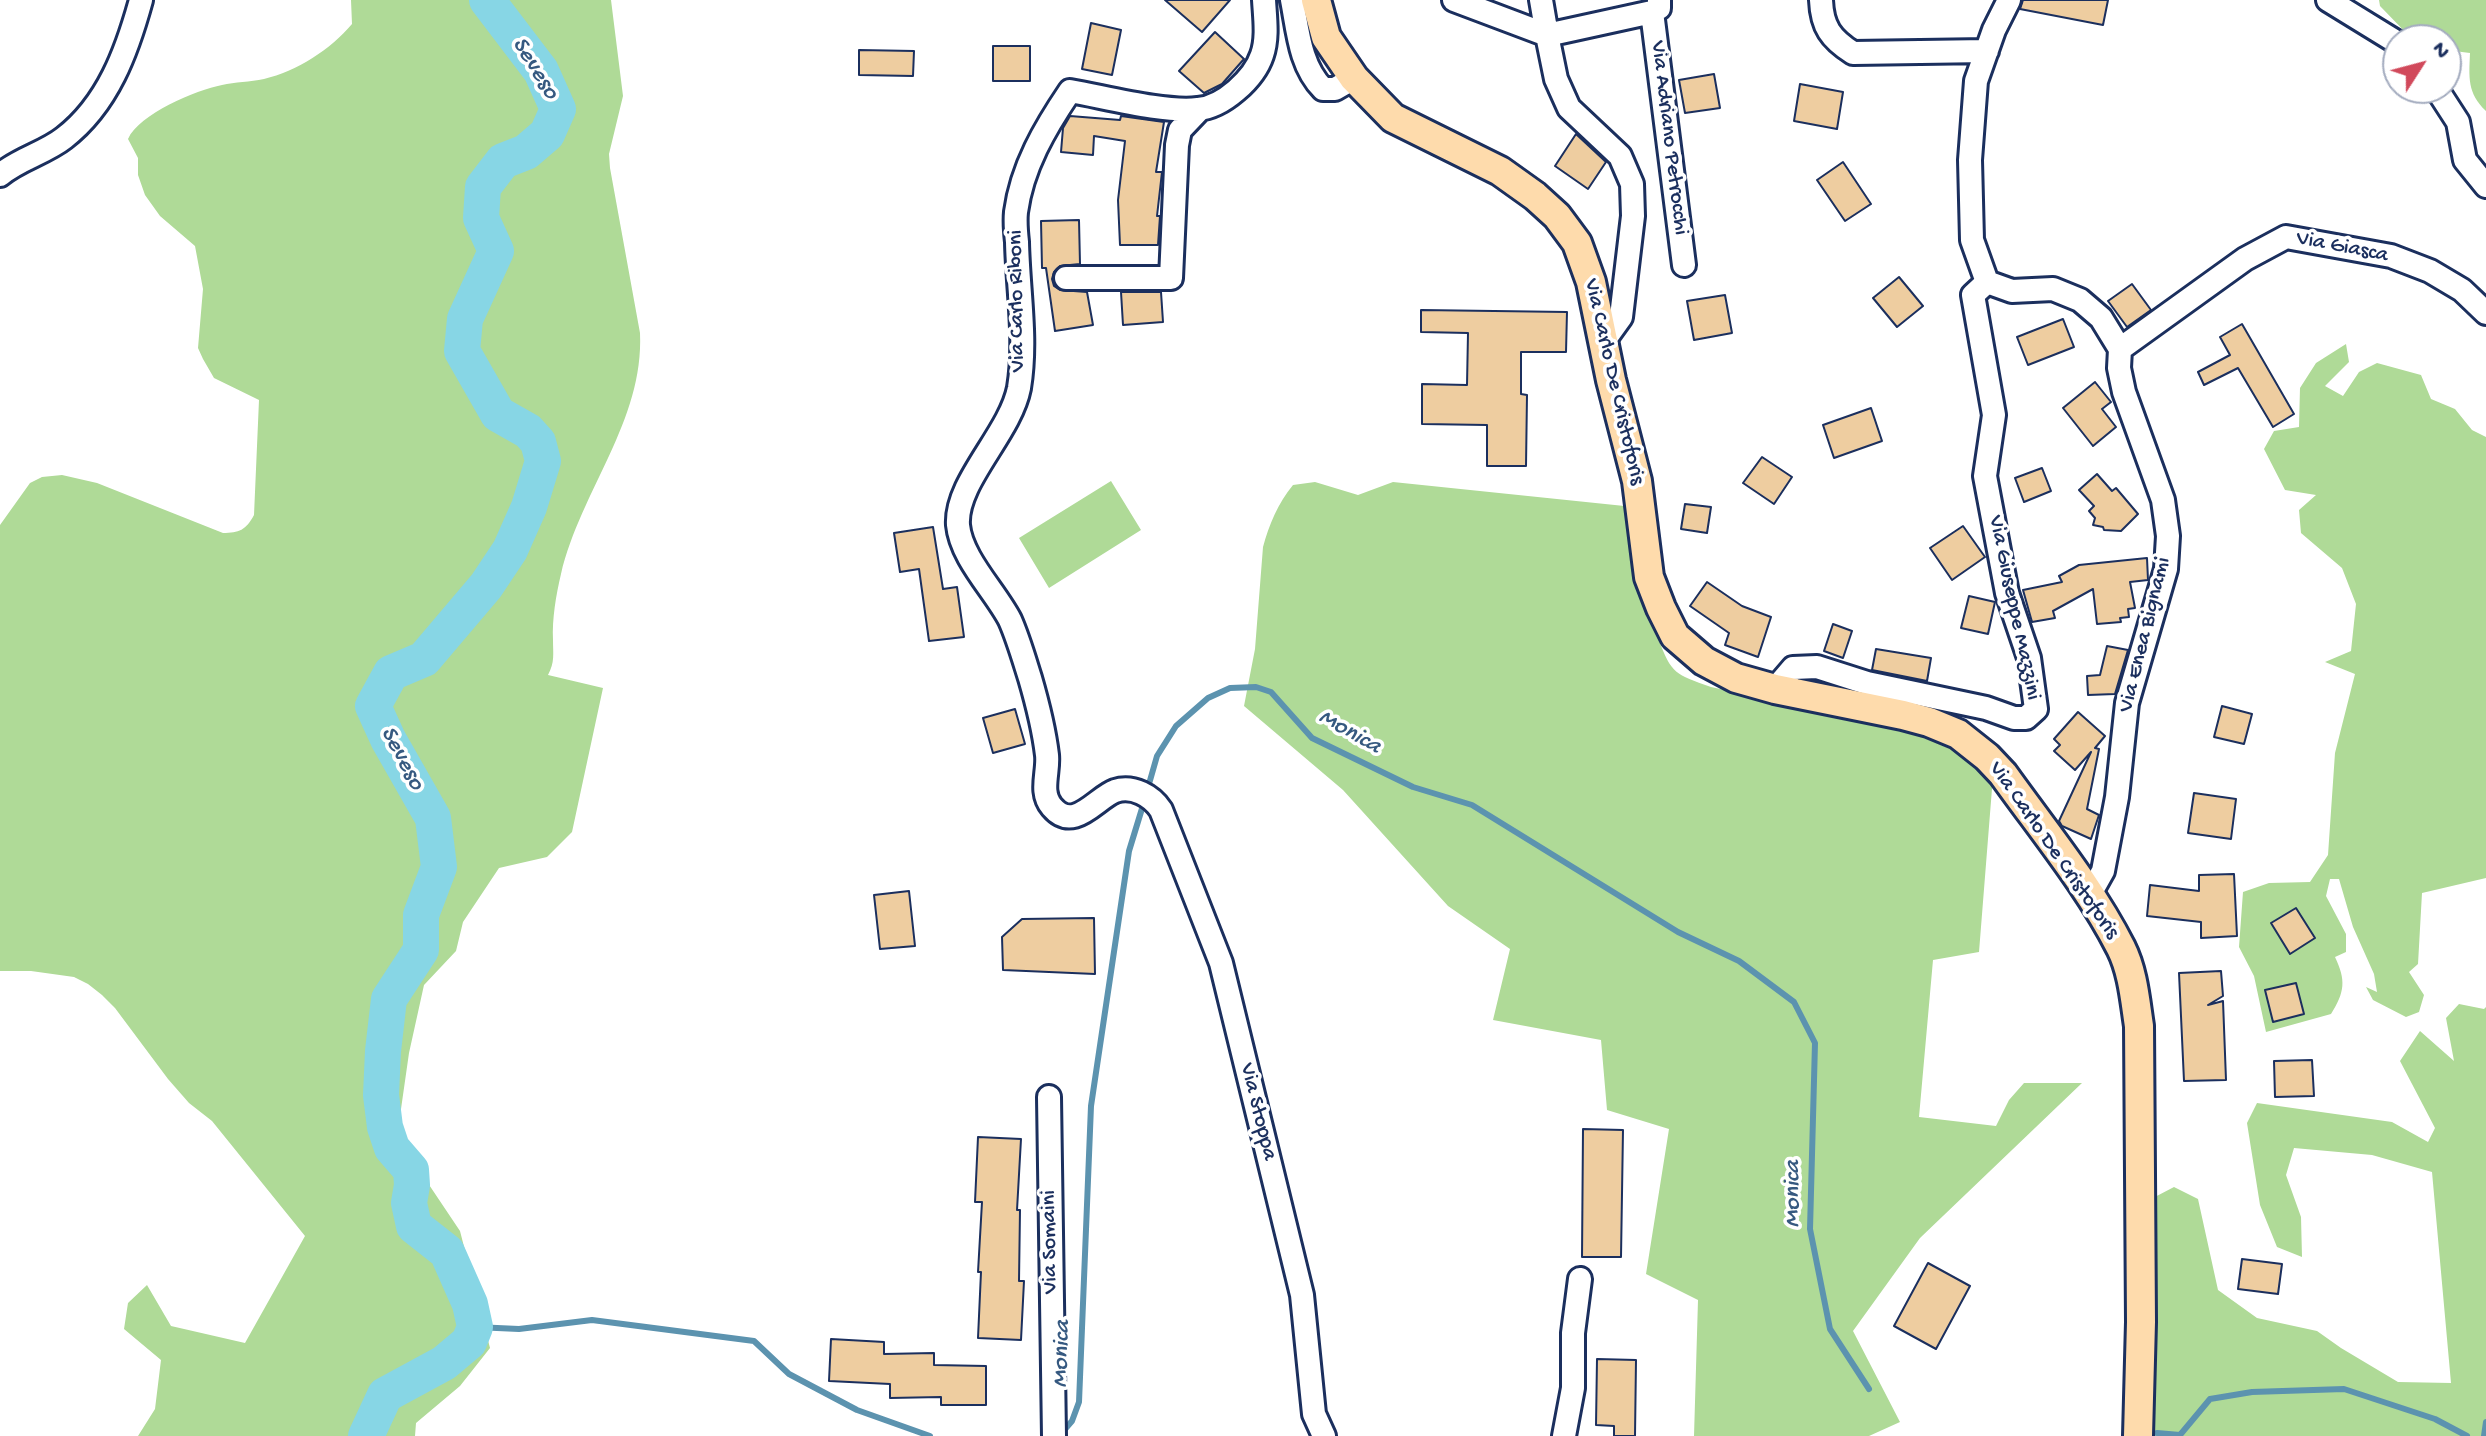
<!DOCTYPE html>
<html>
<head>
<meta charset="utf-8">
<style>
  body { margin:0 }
  #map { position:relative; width:2486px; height:1436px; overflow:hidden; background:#fff; font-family:"Gochi Hand",sans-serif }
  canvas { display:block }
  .north { position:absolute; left:2382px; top:24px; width:80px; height:80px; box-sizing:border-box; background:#fff; border:2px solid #a4acbf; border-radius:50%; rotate:54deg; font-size:22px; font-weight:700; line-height:32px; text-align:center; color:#1b2f5e }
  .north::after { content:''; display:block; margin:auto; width:28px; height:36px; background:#d1495b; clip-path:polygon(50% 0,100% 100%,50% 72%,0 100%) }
</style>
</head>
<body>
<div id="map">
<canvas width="2486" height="1436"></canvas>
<div class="north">N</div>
</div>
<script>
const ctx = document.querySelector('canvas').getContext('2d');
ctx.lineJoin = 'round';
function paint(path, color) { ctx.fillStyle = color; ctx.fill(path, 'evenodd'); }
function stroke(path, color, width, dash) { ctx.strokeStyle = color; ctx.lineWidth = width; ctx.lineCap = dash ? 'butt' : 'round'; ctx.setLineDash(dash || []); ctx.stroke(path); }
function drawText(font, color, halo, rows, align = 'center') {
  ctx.font = font + ' "Gochi Hand",sans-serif'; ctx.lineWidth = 7; ctx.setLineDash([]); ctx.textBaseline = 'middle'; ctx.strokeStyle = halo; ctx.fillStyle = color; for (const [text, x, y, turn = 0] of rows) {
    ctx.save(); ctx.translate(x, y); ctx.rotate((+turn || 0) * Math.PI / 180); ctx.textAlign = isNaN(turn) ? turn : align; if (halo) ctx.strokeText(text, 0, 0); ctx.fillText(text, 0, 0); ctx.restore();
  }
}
paint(new Path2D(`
  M351,0H611L623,96L609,154L610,168L640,333C644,421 581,490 561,574C556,595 552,619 553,640C553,654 555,662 548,675L603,688L572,832L547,857L499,868L463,922L456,951L424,985L409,1053L397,1137L460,1231L490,1348L460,1386L416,1423L415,1436H138L155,1409L161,1360L124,1329L128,1303L147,1285L171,1326L245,1343L305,1236L212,1121L189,1103L168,1079L115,1008L102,995L88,984L74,977L31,971H0V525L30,483L42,477L62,475L97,483L223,533C239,533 246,530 254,515L259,400L214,378L203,359L198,348L203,289L195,246L160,216L145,195L138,175V158L128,139C139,114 196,90 222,85C235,82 250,82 264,79C297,71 330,50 352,24Z
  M2379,0H2486V111C2467,93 2469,77 2470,53L2446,50V40H2413L2380,6Z
  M2346,344L2349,362L2325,386L2343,396L2359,372L2377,363L2421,375L2431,399L2455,409L2472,430L2486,437V878L2422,893L2418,964L2409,972L2424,995L2419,1012L2406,1017L2373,1000L2366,987L2377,992L2374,974L2353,927L2339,879H2330L2326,896L2346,934V952L2335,957C2346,980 2345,992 2331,1014L2266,1032L2254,976L2239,947L2243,892L2269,883L2310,882L2328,855L2335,753L2355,674L2325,662L2351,651L2356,604L2342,568L2301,533L2299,510L2316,495L2285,490L2264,449L2274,431L2299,427L2300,388L2316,363Z
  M1111,481L1141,530L1049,588L1019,538Z
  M1315,482L1358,495L1393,482L1634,507L1658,638C1672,675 1675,674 1711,687L1919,731L1964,753L1993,776L1979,952L1933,960L1919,1117L1996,1126L2009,1100L2024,1083H2082L1920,1238L1853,1331L1900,1422L1869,1436H1694L1698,1300L1646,1274L1669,1129L1607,1110L1601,1040L1493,1020L1510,949L1448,906L1343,790L1244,706L1255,649L1263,547C1269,525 1278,503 1293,485Z
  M2459,1004L2484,1009L2486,1007V1436H2148L2151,1199L2174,1187L2198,1199L2218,1290L2257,1318L2317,1331L2341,1348L2398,1382L2451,1383L2432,1172L2372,1155L2294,1148L2286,1175L2301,1217L2302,1257L2277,1247L2260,1205L2247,1123L2257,1103L2392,1122L2428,1142L2435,1128L2400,1061L2420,1031L2454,1061L2446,1018Z`), '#afda97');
stroke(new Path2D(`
  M1147,791L1157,756L1176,726L1208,698L1230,688L1256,687L1271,692L1312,738L1413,787L1472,805L1678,932L1739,961L1794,1002L1815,1043L1810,1229L1830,1329L1869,1389
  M475,1327L519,1329L592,1320L754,1341L789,1374L857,1410L930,1436
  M2157,1433L2180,1435L2210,1399L2252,1392L2344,1389L2435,1419L2467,1436
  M1060,1435L1072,1421L1079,1402L1091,1106L1129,851L1144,802
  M2484,1436L2486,1422`), '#5c93af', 6);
stroke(new Path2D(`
  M366,1436L385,1395L444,1363L469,1342L475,1327L470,1304L447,1252L414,1226L409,1203L412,1185L411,1170L392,1148L385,1127L381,1095L383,1051L389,999L421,950V915L439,867L433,818L388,739L373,706L391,673L424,659L486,586L510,550L529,507L543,461L538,442L528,431L498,414L462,351L465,319L496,251L481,218L483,187L503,161L526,152L547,134L558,109L541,71L487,0`), '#87d6e5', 36);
const building = new Path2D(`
  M1165,0H1230L1202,32Z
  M2023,0H2108L2103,25L2020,9Z
  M1091,23L1121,30L1112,75L1082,69Z
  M1215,32L1244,59L1222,84L1204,93L1179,71Z
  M993,46H1030V81H993Z
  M859,50L914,51L913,76L859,75Z
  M1714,74L1720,108L1685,113L1679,80Z
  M1800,84L1843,92L1837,129L1794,121Z
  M1070,116L1120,120L1121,116L1164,122L1156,172H1162L1157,216H1160L1158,245H1120L1118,200L1125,141L1094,136L1093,155L1061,152L1063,128Z
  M1576,134L1606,162L1588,189L1555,166Z
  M1843,162L1871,204L1845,221L1817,180Z
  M1079,220L1080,264L1060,266L1054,272L1052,279L1054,286L1060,290L1087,292L1093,325L1055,331L1046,268H1042L1041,221Z
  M1899,277L1923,306L1897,327L1873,298Z
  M2132,284L2151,310L2127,327L2108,301Z
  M1121,292H1161L1163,322L1123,325Z
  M1725,295L1732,333L1694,340L1687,301Z
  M1421,310L1567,312L1566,352H1521V394L1527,395L1526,466H1487V425L1422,424V384L1467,385L1468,333L1421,332Z
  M2063,319L2074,347L2028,365L2017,337Z
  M2242,324L2294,414L2273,427L2238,368L2204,385L2198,372L2230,355L2220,337Z
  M2095,382L2111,402L2102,409L2116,427L2093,446L2063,408Z
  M1871,408L1882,441L1834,458L1823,425Z
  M1762,457L1792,477L1774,504L1743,483Z
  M2042,468L2051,491L2024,502L2015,478Z
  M2097,474L2112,491L2116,488L2138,514L2121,531L2104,530L2103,527L2093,525L2095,518L2089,511L2094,506L2079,490Z
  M1685,504L1711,507L1707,533L1681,529Z
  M1963,526L1985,557L1952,580L1930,548Z
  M933,527L943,589L957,587L964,637L929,641L919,569L900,572L894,533Z
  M2147,558L2148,580L2130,582L2135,608L2128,609L2129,617L2120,618L2121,622L2097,624L2093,589L2053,611L2055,618L2032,622L2023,590L2062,582L2059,576L2079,565Z
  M1707,582L1742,606L1771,617L1758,657L1725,645L1729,633L1690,606Z
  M1969,596L1995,602L1988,634L1961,628Z
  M1833,624L1852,631L1843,658L1824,651Z
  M2107,646L2128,650L2115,694L2088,695L2087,676L2100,675Z
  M1876,649L1931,658L1927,681L1872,670Z
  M2222,706L2252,714L2244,744L2214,737Z
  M1015,709L1025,744L993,753L983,718Z
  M2078,712L2105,736L2095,748L2099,749L2087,809L2099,815L2091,839L2062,826L2059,821L2091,752L2075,770L2054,751L2060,745L2054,739Z
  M2194,793L2236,799L2231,839L2188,833Z
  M2234,874L2237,936L2201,938V922L2147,916L2150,885L2199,891V875Z
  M909,891L915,946L880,949L874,895Z
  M2296,908L2315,938L2290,954L2271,923Z
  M1094,918L1095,974L1003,970L1002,937L1022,919Z
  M2221,971L2223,996L2208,1005L2223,1001L2226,1080L2184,1081L2179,973Z
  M2296,983L2304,1014L2273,1022L2265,990Z
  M2312,1060L2314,1096L2275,1097L2274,1061Z
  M1583,1129L1623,1130L1621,1257H1582Z
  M978,1137L1021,1139L1017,1210H1020L1019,1281H1024L1021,1340L978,1338L981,1272H978L982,1202H975Z
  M2242,1259L2282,1264L2278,1294L2238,1289Z
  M1928,1263L1970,1286L1936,1349L1894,1326Z
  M831,1339L884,1342V1354L934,1353V1365L986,1366V1405H941V1397L890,1398V1384L829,1381Z
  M1597,1359L1636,1360L1635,1436H1614V1426L1596,1425Z`);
paint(building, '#eecda0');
stroke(building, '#1b2f5e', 2);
const minor = new Path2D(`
  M1264,0C1265,18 1268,38 1262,55C1254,79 1223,107 1198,109C1164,113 1105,97 1070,91C1045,128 1022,167 1016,212C1015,222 1016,233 1017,242C1018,291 1027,339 1019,388C1010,434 955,482 958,525C961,558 995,591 1010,620C1018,638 1024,659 1030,678C1037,702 1044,730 1047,755C1049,772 1039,792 1052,807C1074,833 1096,798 1115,791C1133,785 1152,796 1161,810L1221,963L1302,1295L1314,1414L1324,1436
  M1292,0C1298,31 1300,66 1323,89H1335L1354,78
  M1454,0L1547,35
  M1541,0L1547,35
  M1821,0C1822,27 1831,39 1853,53L1987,51
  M2009,0L1994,30L1976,81L1970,160L1972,240L1987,282L2012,291L2053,289L2080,300L2101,318L2120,349L2119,368L2124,392L2163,500L2168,536L2166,569L2127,703L2117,797L2103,871L2089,896
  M2328,0L2398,43
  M1652,12L1684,265
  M2436,88L2458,122L2465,160L2486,186
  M0,175C19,159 45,153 64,138C108,104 127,51 141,0
  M1066,278H1171L1177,145L1180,130L1200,109
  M1603,342L1621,317L1633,216L1632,184L1620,156L1569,108L1556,79L1547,35L1652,12L1659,8V0
  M2120,349L2245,259L2286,237L2391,256L2430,271L2462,290L2486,313
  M1775,689L1793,668L1817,667L1867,683L1986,708L2014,718H2026L2036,709L2029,658L2007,593L1985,476L1994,415L1973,295L1987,282
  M1049,1097L1054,1436
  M1564,1436L1573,1388V1333L1580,1279`);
const major = new Path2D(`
  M1316,0L1326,37L1354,78L1393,118L1500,171L1535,196L1557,216L1577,243L1591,282L1611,380L1637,481L1649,577L1661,608L1675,636L1704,661L1736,678L1775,689L1903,715L1929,722L1958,734L1987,757L2003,774C2043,830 2090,887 2121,948C2133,972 2135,1000 2139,1026L2141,1322L2138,1436`);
stroke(minor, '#1b2f5e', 28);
stroke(major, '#1b2f5e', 34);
stroke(minor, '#fff', 22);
stroke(major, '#fedbac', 28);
drawText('22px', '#1b2f5e', '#fff', [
  ["Via Adriano Petrocchi",1668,138,83],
  ["Via Giasca",2342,248,11],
  ["Via Carlo Riboni",1018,301,-91],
  ["Via Carlo De Cristoforis",1613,382,77],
  ["Via Giuseppe Mazzini",2013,608,78],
  ["Via Enea Bignami",2146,635,-76],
  ["Via Carlo De Cristoforis",2053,851,55],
  ["Via Stoppa",1257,1112,76],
  ["Via Somaini",1051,1242,-91]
]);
drawText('italic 24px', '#365980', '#fff', [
  ["Seveso",534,69,58],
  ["Monica",1349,733,30],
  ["Seveso",401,759,62],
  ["Monica",1794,1194,-90],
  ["Monica",1063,1354,-88]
]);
</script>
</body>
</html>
